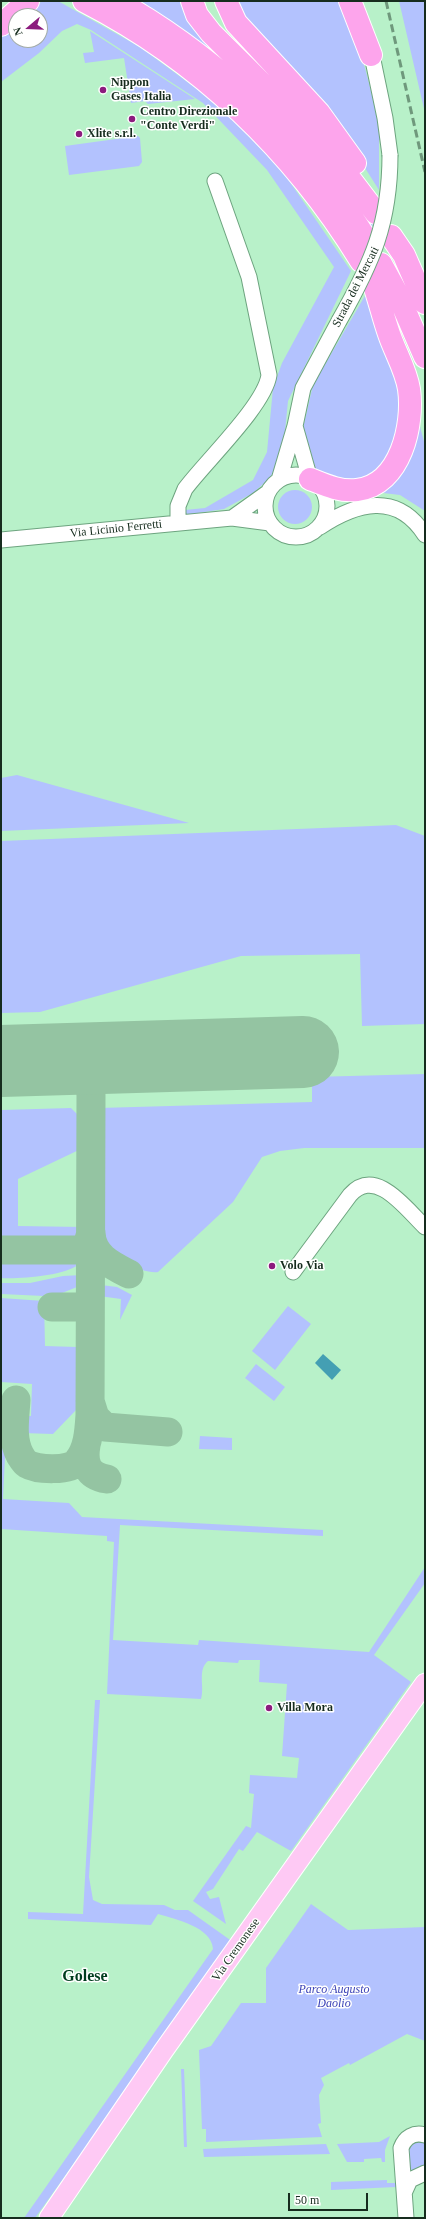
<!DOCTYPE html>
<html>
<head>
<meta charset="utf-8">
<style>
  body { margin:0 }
  #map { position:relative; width:426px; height:2219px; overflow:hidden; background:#b8f1c9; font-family:Georgia,serif }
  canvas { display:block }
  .frame { position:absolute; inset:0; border:2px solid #162c1e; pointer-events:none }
  .north { position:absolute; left:8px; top:8px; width:40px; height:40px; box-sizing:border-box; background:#fff; border:1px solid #a2aba5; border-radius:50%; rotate:251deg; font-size:11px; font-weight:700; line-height:16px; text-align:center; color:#162c1e }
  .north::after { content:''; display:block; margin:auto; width:14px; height:18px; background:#8c1b7e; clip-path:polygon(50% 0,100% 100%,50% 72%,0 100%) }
  .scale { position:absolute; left:288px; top:2193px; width:80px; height:18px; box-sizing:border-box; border:2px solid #162c1e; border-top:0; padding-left:5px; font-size:12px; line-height:14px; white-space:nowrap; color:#162c1e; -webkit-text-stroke:3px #fff; paint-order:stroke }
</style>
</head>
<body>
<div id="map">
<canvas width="426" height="2219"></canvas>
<div class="frame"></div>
<div class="north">N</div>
<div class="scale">50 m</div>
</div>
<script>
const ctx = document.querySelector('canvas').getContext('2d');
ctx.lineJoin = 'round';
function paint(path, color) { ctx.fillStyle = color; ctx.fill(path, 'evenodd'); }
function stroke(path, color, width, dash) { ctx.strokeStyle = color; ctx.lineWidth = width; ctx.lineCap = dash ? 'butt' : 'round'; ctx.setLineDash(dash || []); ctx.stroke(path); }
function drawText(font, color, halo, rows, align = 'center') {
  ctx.font = font + ' Georgia,serif'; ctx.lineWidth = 3; ctx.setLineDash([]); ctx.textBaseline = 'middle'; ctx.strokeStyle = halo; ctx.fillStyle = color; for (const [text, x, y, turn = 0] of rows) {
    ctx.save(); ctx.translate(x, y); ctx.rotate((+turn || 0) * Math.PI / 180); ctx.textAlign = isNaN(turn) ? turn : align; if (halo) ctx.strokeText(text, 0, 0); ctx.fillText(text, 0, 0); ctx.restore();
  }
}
paint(new Path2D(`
  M42,1H58L140,47L216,103L281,169L351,271L288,401L283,452L270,478L253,493L224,509L185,515V510L205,508L253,480L267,452L273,388L282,363L334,267L267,170L203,103L91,30L77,24L62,31L39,53L1,82V38L16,24V40H40V16H25Z
  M139,1H186L374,220L372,228C352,202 334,173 312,148C261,91 204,40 139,1Z
  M232,1H344C360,47 373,92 381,140H379V190L351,146Z
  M399,1H425V113Z
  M90,31L195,99L148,104L145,101L131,103L124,58L85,63L83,53L94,52Z
  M138,136L140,138L142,162L139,166L69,175L65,146Z
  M366,294L397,368L404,410L386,464L359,485L318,472L312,465L303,428L313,385Z
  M419,423L425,445V511L400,495L375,492Z
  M278 507a17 17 0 1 1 34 0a17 17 0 1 1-34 0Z
  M17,775L182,821L189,823L1,831V778Z
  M396,825L425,836V1024L362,1026L360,954L241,956L40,1012L1,1013V841Z
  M425,1074V1148H304L280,1151L262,1157L233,1202L158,1272C143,1274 111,1259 102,1247C99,1242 99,1237 99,1231V1108L312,1102V1077Z
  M71,1108L83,1120V1148L18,1179V1226L83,1227L82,1242L74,1247H1V1110Z
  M1,1254H82L79,1264C65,1276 20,1279 1,1278Z
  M82,1275V1285L57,1295L45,1294L44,1296L1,1294V1283H30L63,1276Z
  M101,1285L117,1287L132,1295L120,1320L121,1299L99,1296Z
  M1,1298L44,1301L45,1346L77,1347V1409L53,1434L22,1433L23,1416H31L32,1384L1,1382Z
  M288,1306L311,1324L275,1370L252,1351Z
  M256,1364L285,1387L274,1401L245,1378Z
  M1,1415H7L3,1499L69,1503L82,1517L323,1530V1536L120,1525L113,1640L198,1645L199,1640L369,1652L425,1567V1583L374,1655L411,1682L291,1851L257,1832L243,1851L239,1849L213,1889L206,1892L210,1899L219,1897L226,1924L193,1901L246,1826L251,1828L254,1794L249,1793L250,1775L297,1778L299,1758L282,1756L287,1684L259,1682L260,1660H239L238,1663L208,1661C197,1670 205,1687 201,1699L107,1694L114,1542L107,1541V1536L1,1529Z
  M200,1436L232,1438V1450L199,1449Z
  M95,1700H100L89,1877L93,1900L102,1904L164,1905L175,1910H188L233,1942L35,2218H24L213,1949C212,1927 175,1919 158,1914L151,1925L28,1919V1912L83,1914Z
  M311,1904L348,1930L425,1927V2041L407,2034L350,2065L349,2063L321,2078L324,2085L319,2095L321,2123L318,2124L322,2137L206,2142V2129H202L199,2050L211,2046L241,2003H266V1968Z
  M181,2069H184L187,2147H184Z
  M390,2136L385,2150V2162H382L381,2158L364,2159V2162H347L337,2144L379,2142Z
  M415,2141H425V2166L410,2174L406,2151Z
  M326,2144L330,2154L204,2157L203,2149Z
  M387,2180V2183H396V2187L331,2190V2182Z`), '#b3c2fe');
paint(new Path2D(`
  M323,1354L341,1370L332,1380L315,1363Z`), '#449fb3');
stroke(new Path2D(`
  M91,1233C92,1256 111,1265 129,1274
  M1,1250H83L87,1246L91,1233
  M52,1307H82L89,1302L90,1295
  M16,1400C15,1418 11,1438 20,1455C22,1458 24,1462 27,1464C37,1470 70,1471 77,1462C88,1450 89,1431 90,1415L91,1095C90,1075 78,1061 57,1059
  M90,1401L95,1417L105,1427L168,1432
  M86,1445C83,1463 87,1476 107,1479`), '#94c4a2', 29);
stroke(new Path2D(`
  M1,1061L303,1052`), '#94c4a2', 72);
const minor = new Path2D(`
  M370,46L385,118L390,155
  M295,426L310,479
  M265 506a31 31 0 1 1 62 0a31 31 0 1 1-62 0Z
  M279,480L295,426L303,388L339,321
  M267,493L232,518L270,523
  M178,523V506L185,489C205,462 265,405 269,375L249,277L215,181
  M320,527C356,503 397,491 425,535
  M1,540L232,518
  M293,1272L350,1195C376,1166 406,1209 425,1227
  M405,2191L410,2180L425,2173
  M406,2218L401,2148C405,2137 414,2132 425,2135`);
const major = new Path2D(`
  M49,2218L164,2050L425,1683`);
const highway = new Path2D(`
  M84,1C199,60 293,150 361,261
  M117,1C220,59 305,142 368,242
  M192,1L197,15L211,33L325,146L376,213
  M226,1L236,23L319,113L355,163
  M350,1L371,55
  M1,25L28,1
  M391,236L404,255L425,303
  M381,264L399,297L425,357
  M310,479C325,485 340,492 357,490C401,485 414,424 409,389C406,370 395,352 389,334C383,317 379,299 373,282`);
stroke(minor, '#6da47f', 17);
stroke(major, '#fff', 21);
stroke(highway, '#fff', 24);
stroke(minor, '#fff', 15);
stroke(major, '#fec9f4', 19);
stroke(highway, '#fda5ec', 22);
stroke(new Path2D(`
  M386,1L425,172`), '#6f987c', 3, [8, 4]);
const minorBridge = new Path2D(`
  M339,321C372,263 390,223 390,155`);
stroke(minorBridge, '#6da47f', 17, []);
stroke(minorBridge, '#fff', 15);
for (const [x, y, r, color] of [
  [103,90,4,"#8c1b7e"],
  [132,119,4,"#8c1b7e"],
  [79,134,4,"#8c1b7e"],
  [272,1266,4,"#8c1b7e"],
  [269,1708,4,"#8c1b7e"]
]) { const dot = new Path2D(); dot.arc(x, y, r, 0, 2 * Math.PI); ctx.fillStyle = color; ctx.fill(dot); stroke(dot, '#fff', 1.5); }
drawText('bold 12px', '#162c1e', '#fff', [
  ["Nippon",111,83],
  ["Gases Italia",111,97],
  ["Centro Direzionale",140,112],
  ["\"Conte Verdi\"",140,126],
  ["Xlite s.r.l.",87,134],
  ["Volo Via",280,1266],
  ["Villa Mora",277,1708]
], 'left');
drawText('12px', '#162c1e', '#fff', [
  ["Strada dei Mercati",356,287,-63],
  ["Via Licinio Ferretti",116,529,-6],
  ["Via Cremonese",236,1950,-55]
]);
drawText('italic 12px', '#3c43b7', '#fff', [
  ["Parco Augusto",334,1990],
  ["Daolio",334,2004]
]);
drawText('bold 16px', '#003d1e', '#fff', [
  ["Golese",85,1977]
]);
</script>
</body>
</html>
